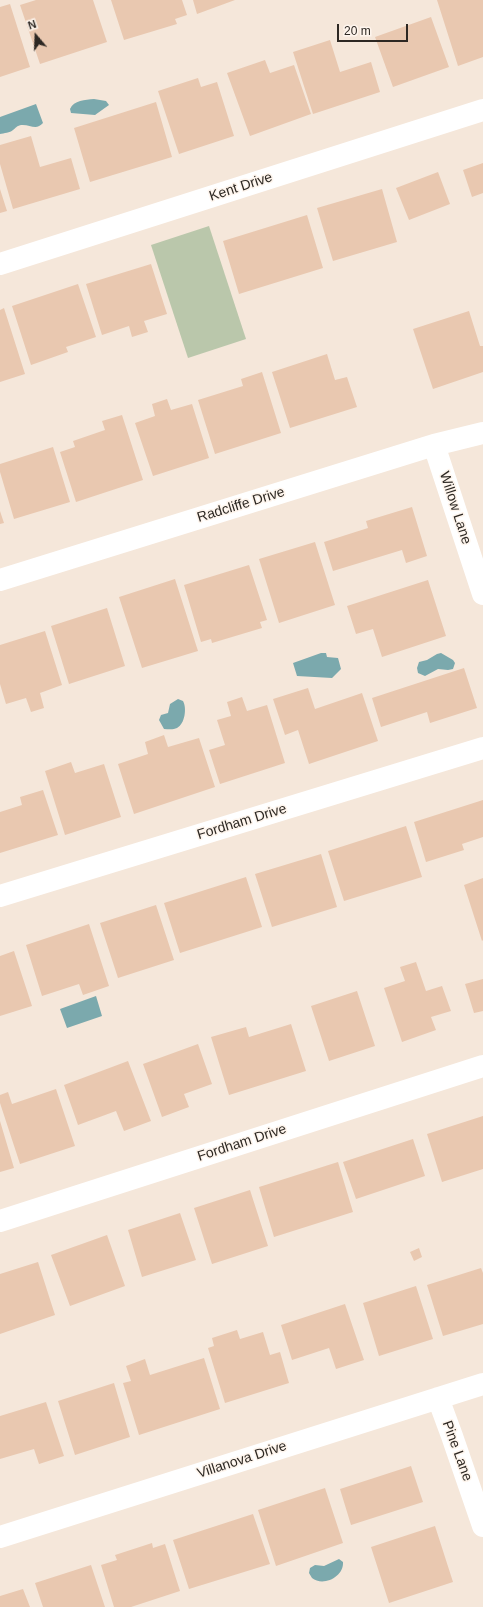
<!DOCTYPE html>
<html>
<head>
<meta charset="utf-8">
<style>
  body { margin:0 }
  #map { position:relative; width:483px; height:1607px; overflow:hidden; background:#f5e7da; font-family:Helvetica,sans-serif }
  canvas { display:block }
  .north { position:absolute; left:16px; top:16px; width:40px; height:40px; -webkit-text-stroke:3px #fef5ed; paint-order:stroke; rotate:341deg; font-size:11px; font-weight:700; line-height:16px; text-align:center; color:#2d2823 }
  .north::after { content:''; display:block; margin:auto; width:14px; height:18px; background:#2d2823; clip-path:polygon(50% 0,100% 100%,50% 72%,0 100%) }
  .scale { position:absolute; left:337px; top:24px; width:71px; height:18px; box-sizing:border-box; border:2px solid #2d2823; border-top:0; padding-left:5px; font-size:12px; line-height:14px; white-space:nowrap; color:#2d2823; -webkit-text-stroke:3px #fef5ed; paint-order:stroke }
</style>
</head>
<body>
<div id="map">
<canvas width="483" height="1607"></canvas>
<div class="north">N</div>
<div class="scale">20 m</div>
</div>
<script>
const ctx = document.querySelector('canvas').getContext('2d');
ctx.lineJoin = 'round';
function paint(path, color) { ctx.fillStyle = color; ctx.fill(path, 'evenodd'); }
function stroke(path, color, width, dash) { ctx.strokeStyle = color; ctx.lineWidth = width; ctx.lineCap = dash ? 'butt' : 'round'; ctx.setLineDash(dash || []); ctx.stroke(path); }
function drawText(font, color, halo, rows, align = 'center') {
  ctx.font = font + ' Helvetica,sans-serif'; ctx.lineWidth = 3; ctx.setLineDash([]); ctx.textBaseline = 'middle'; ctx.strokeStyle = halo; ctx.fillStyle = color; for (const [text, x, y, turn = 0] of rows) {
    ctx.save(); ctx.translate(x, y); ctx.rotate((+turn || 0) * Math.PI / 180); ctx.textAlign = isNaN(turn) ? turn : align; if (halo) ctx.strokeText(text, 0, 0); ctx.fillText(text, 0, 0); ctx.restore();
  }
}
paint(new Path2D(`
  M209,226L246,339L188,358L151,245Z`), '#bac7ab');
paint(new Path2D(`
  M94,99L106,101L109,105L95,115L71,113L70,109C74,100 85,100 94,99Z
  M36,104L43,123C36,131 30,124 21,125C16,126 16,128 13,130C10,133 4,133 0,134V117Z
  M321,653H326L327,657L338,658L341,669L332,678L297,676L293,663Z
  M441,653L453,660L455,663L453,669L448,670L438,669L425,676L418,673L417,668L419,662L427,660L437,654Z
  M178,699L183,701C187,708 185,724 177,728C173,730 168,729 164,729L159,720L161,715L168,713L170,704Z
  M96,996L102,1016L67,1028L60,1009Z
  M339,1559L343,1562C344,1577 323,1587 312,1578L309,1573L310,1568L315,1565L324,1566Z`), '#7ba9ad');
paint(new Path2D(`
  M36,0H93L107,42L40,64L20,5Z
  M111,0H182L187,15L175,19L177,24L124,40Z
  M193,0H235L197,14Z
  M437,0H483V57L458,66Z
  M10,4L30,67L0,77V7Z
  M431,17L449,67L393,87L375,37Z
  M330,40L340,72L371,62L380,92L313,114L293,52Z
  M265,60L270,73L294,65L311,114L250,136L227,73Z
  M198,78L201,87L217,82L234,136L179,154L158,91Z
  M156,102L172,157L90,182L74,128Z
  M31,136L40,167L71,158L80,189L13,209L0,164V145Z
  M483,163V193L472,197L463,170Z
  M438,172L450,204L409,220L396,188Z
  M0,189L7,211L0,213Z
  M382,189L397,242L333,261L317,208Z
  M307,215L323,268L239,294L223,241Z
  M151,264L167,314L144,321L148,332L132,337L129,326L102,335L86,284Z
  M78,284L96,337L66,347L68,352L31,365L12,306Z
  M4,308L25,374L0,382V310Z
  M469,311L480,346H483V372L433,389L413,329Z
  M327,354L335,380L347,377L357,407L290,428L272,372Z
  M262,372L281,433L215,454L198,400L243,386L241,379Z
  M167,399L171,410L192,404L209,458L153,476L135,423L155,416L152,404Z
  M122,415L143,480L76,502L60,452L75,447L73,441L105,430L102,421Z
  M53,447L70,502L14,519L0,472V464Z
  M412,507L427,556L406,563L402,550L333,571L324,542L368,528L366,521Z
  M0,511L4,523L0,524Z
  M315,542L335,605L279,623L259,559Z
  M249,565L267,620L260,622L262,628L212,643L211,639L201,642L184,585Z
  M175,579L198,651L142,668L119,597Z
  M428,580L446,636L382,657L373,629L356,634L347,606Z
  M107,608L125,666L69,684L51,626Z
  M45,631L62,685L40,693L44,708L31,712L26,698L6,704L0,684V645Z
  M464,668L477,708L430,723L427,712L381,727L372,698Z
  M308,688L315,709L362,693L378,741L309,764L298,730L285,735L273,699Z
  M242,697L247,711L267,705L285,763L220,784L209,750L225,745L217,720L231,716L227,702Z
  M164,735L168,747L199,738L215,787L134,814L118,764L148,754L145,742Z
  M71,762L75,773L104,764L121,817L65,835L45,771Z
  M43,790L58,835L0,853V812L22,805L20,797Z
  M483,800V837L462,844L464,850L426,862L414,822Z
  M406,826L422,877L344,901L328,851Z
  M321,854L337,907L272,927L255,874Z
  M246,877L262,927L180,953L164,903Z
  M483,878V940L482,941L464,885Z
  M156,905L174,960L118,978L100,923Z
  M89,924L109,986L83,995L79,984L42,996L26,945Z
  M14,951L32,1006L0,1016V956Z
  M416,962L426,991L442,986L451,1011L431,1017L436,1030L402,1042L384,988L405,981L400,967Z
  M483,979V1011L474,1013L465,984Z
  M357,991L375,1046L329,1061L311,1006Z
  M291,1024L306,1071L229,1095L211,1037L246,1027L249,1037Z
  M198,1044L212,1084L184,1094L189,1107L162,1117L143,1064Z
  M128,1061L151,1121L124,1131L116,1111L78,1125L64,1085Z
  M56,1089L75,1146L20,1164L0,1103V1095L8,1092L12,1104Z
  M483,1116V1169L442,1182L427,1134Z
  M0,1121L14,1168L0,1172Z
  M413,1139L425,1176L356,1199L343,1162Z
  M338,1162L353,1212L274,1237L259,1187Z
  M250,1190L268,1246L212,1264L194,1208Z
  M180,1213L196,1260L142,1277L128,1230Z
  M107,1235L125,1286L70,1306L51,1255Z
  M419,1248L422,1257L414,1261L410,1252Z
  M38,1262L55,1315L0,1334V1274Z
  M481,1268L483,1273V1324L443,1336L427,1285Z
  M416,1286L433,1339L379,1356L363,1303Z
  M345,1304L364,1360L336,1369L329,1348L292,1360L281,1325Z
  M237,1330L240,1339L263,1332L270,1355L280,1352L289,1383L225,1403L208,1348L214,1346L212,1338Z
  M204,1358L220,1409L139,1435L123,1383L131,1381L126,1366L145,1359L150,1375Z
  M114,1383L130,1437L75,1455L58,1401Z
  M46,1402L64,1456L39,1464L34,1449L0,1459V1416Z
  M411,1466L423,1502L351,1525L340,1489Z
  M325,1488L343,1543L276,1566L258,1510Z
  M253,1514L270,1564L189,1589L173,1540Z
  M435,1526L453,1582L389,1603L371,1547Z
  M152,1543L153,1548L165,1544L180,1591L131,1607H114L101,1565L117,1560L115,1555Z
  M91,1565L105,1607H43L35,1583Z
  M23,1589L30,1607H0V1596Z`), '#e9c8b0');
stroke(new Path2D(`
  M0,264L483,110
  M434,445L483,594
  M0,580L434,445L483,433
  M0,896L483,748
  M0,1221L483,1066
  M438,1398L452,1436L483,1526
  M0,1537L483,1384`), '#fff', 22);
drawText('14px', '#2d2823', '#fef5ed', [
  ["Kent Drive",241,187,-18],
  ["Radcliffe Drive",241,505,-17],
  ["Willow Lane",455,508,72],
  ["Fordham Drive",242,822,-17],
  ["Fordham Drive",242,1143,-18],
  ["Pine Lane",457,1451,70],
  ["Villanova Drive",242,1460,-18]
]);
</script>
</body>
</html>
